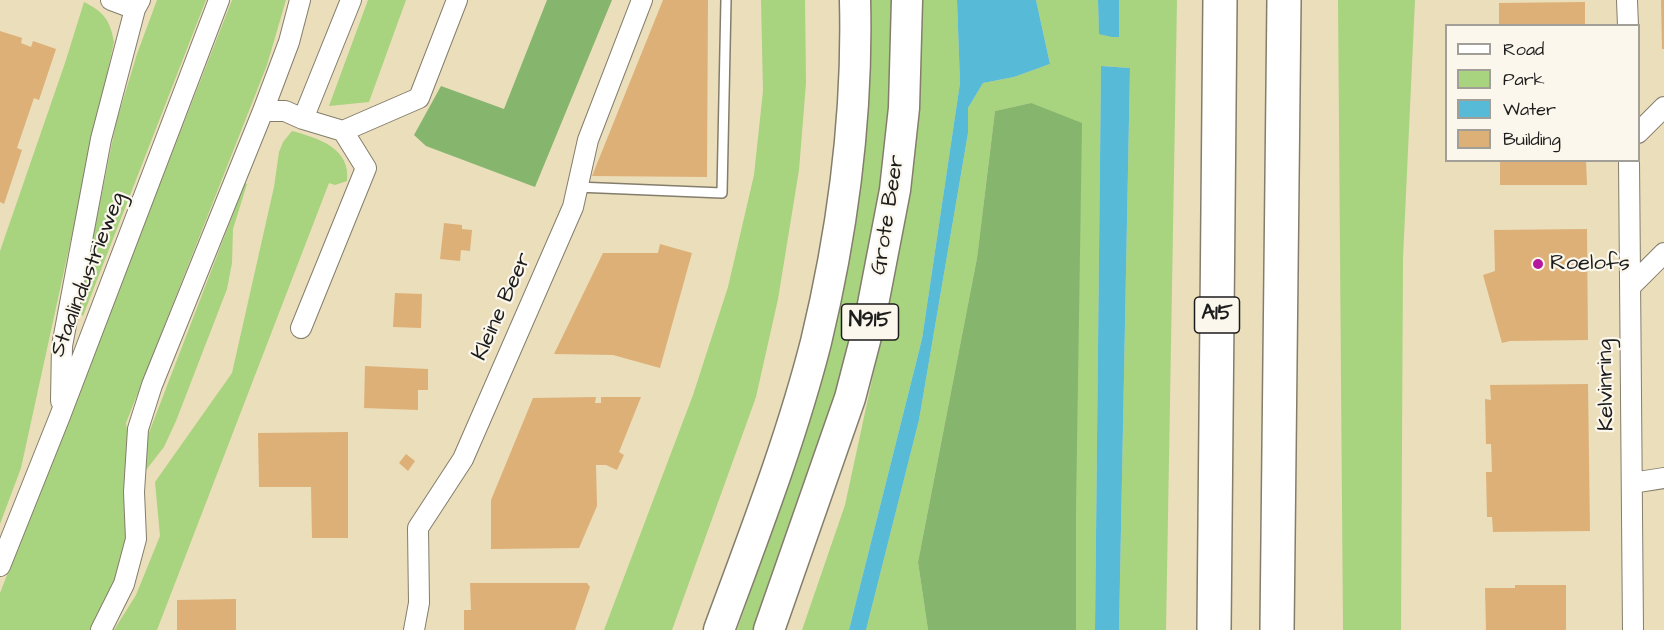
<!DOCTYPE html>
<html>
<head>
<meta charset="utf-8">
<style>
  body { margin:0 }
  #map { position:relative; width:1664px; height:630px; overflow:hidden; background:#ebdebb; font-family:"Architects Daughter",sans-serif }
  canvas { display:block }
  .legend { position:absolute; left:1445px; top:24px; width:195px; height:138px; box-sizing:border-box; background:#fbf7ec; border:2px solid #a29f99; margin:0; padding:8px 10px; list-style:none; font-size:18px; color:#1c1c1c }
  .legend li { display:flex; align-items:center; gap:12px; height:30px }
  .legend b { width:30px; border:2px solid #a29f99 }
</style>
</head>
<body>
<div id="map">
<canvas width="1664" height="630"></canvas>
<ul class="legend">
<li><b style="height:8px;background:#fff"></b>Road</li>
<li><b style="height:16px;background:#a8d37f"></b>Park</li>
<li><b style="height:16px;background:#57bad6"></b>Water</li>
<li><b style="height:16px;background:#ddb078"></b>Building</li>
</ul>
</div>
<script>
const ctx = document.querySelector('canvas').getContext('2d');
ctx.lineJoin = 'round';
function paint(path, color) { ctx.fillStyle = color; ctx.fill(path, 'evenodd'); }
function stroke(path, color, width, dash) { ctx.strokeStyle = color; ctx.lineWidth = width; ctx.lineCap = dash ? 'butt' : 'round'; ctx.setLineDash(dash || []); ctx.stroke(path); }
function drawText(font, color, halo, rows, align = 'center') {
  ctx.font = font + ' "Architects Daughter",sans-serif'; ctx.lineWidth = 4.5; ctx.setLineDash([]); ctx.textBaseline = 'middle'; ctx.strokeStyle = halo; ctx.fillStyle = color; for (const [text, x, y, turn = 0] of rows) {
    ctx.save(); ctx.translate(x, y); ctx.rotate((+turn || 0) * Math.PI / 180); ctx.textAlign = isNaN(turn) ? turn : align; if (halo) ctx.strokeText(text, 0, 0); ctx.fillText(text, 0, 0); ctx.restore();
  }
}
paint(new Path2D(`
  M157,0H206L83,316L79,313V308L116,123L137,54Z
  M232,0H286L267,65L126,423L142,536L95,630H0V593Z
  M368,0H406L369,102L329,106Z
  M761,0H805L806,83L799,170L778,299L756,397L672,630H604L693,395L728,287L754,175L763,91Z
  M869,0H894L891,119L878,220L840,389L757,630H737L777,516L833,331L865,143Z
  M922,0H957L960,83L922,339L849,630H802L845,505L885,320L919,76Z
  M1036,0H1098L1099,33L1119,36V0H1177L1166,630H1119L1130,68L1101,66L1095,630H1076V509L1031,103L995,111L977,258L918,562L928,630H866L919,420L968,133V108L983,83L1014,77L1050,64Z
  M1338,0H1415L1403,258L1401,630H1343Z
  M84,2C104,12 110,20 114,42L21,468L0,524V251L65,63Z
  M292,131C318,138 351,148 347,181L335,185L329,183L157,630H114L136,595L160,536L155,482L232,373L274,187L279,152L283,142Z
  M245,183L247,184L233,229L232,263L227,289L176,421L164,447L146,470L144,457L145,443Z`), '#a8d37f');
paint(new Path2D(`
  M547,0H612L535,187L426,146L414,135L441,86L504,109Z
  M1031,103L1082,123L1076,509V630H928L918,562L977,258L995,111Z`), '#86b56e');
paint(new Path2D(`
  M957,0H1036L1050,64L1014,77L983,83L968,108V133L919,420L866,630H849L922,339L960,83Z
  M1098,0H1119V37H1112L1099,34Z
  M1101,66L1130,68L1119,630H1095Z`), '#57bad6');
paint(new Path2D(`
  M663,0H708L707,177L592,176Z
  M1661,0H1664V49H1662Z
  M1585,2V26H1499V3Z
  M0,31L22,38L21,43L31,47L33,41L56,49L39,100L34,98L17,148L22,150L4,204L0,202Z
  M1500,160H1586L1587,185H1500Z
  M444,223L462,225V229L472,230L470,251L461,250L460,261L440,259Z
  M1587,229L1588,340L1510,341L1502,343L1483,275L1495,271L1494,230Z
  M660,244L692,253L660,368L613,355L554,354L603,253H658Z
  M395,293L422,294L421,328L393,327Z
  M365,366L428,369V390H418V410L364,408Z
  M1588,384L1590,531L1493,532L1492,517H1487L1486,472H1492L1491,444H1486L1485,399L1491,400L1490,385Z
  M596,397L595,403H601V397H641L619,452L624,455L617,470L606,465H596L597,506L579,548L491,549V500L533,398Z
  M348,432V538H312L311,487H259L258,433Z
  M406,454L415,461L408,471L399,463Z
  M470,583H587L590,587L575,630H464V610H471Z
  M1515,585H1566V630H1486L1485,588H1515Z
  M236,599V630H177V600Z`), '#ddb078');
const service = new Path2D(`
  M577,187L722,193L726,0`);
const minor = new Path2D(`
  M111,0L135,9
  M1627,0L1628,26
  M263,111H285L303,119L343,131L366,168L301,328
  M303,119L351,0
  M343,131L419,98L457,0
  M1638,133L1664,107
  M1629,160L1633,630
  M1630,287L1664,253
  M61,401L62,346L101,139L135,9L140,0
  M1632,483L1664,478
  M0,566L60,416L219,0
  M101,630L124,584L136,539L134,492L138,429L152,385L263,111L289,42L300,0
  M414,630L419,603L418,528L463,459L573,207L588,140L642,0`);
const primary = new Path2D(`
  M719,630C754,535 791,440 816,342C843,230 858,115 855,0
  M769,630L850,398L869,325L895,190L904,108L907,0`);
const motorway = new Path2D(`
  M1214,630L1220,0
  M1277,630L1284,0`);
stroke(service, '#847d6c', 12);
stroke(minor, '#847d6c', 22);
stroke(primary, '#847d6c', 33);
stroke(motorway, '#847d6c', 36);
stroke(service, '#fff', 9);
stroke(minor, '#fff', 20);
stroke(primary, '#fff', 30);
stroke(motorway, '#fff', 33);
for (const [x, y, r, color] of [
  [1538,264,6,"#b5179e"]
]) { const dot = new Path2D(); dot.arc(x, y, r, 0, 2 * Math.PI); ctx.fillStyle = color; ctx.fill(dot); stroke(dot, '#fbf7ec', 2); }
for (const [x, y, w] of [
  [1217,315,45],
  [870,322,57]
]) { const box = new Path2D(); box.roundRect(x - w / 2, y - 18, w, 36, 4.5); ctx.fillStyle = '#fbf7ec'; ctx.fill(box); stroke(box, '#1c1c1c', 1.5); }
drawText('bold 21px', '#1c1c1c', null, [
  ["A15",1217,315],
  ["N915",870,322]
]);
drawText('22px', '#1c1c1c', '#fbf7ec', [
  ["Grote Beer",889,215,-81],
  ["Staalindustrieweg",89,275,-69],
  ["Kleine Beer",503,307,-66],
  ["Kelvinring",1607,385,-91]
]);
drawText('22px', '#1c1c1c', '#fbf7ec', [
  ["Roelofs",1550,264]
], 'left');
</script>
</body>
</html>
